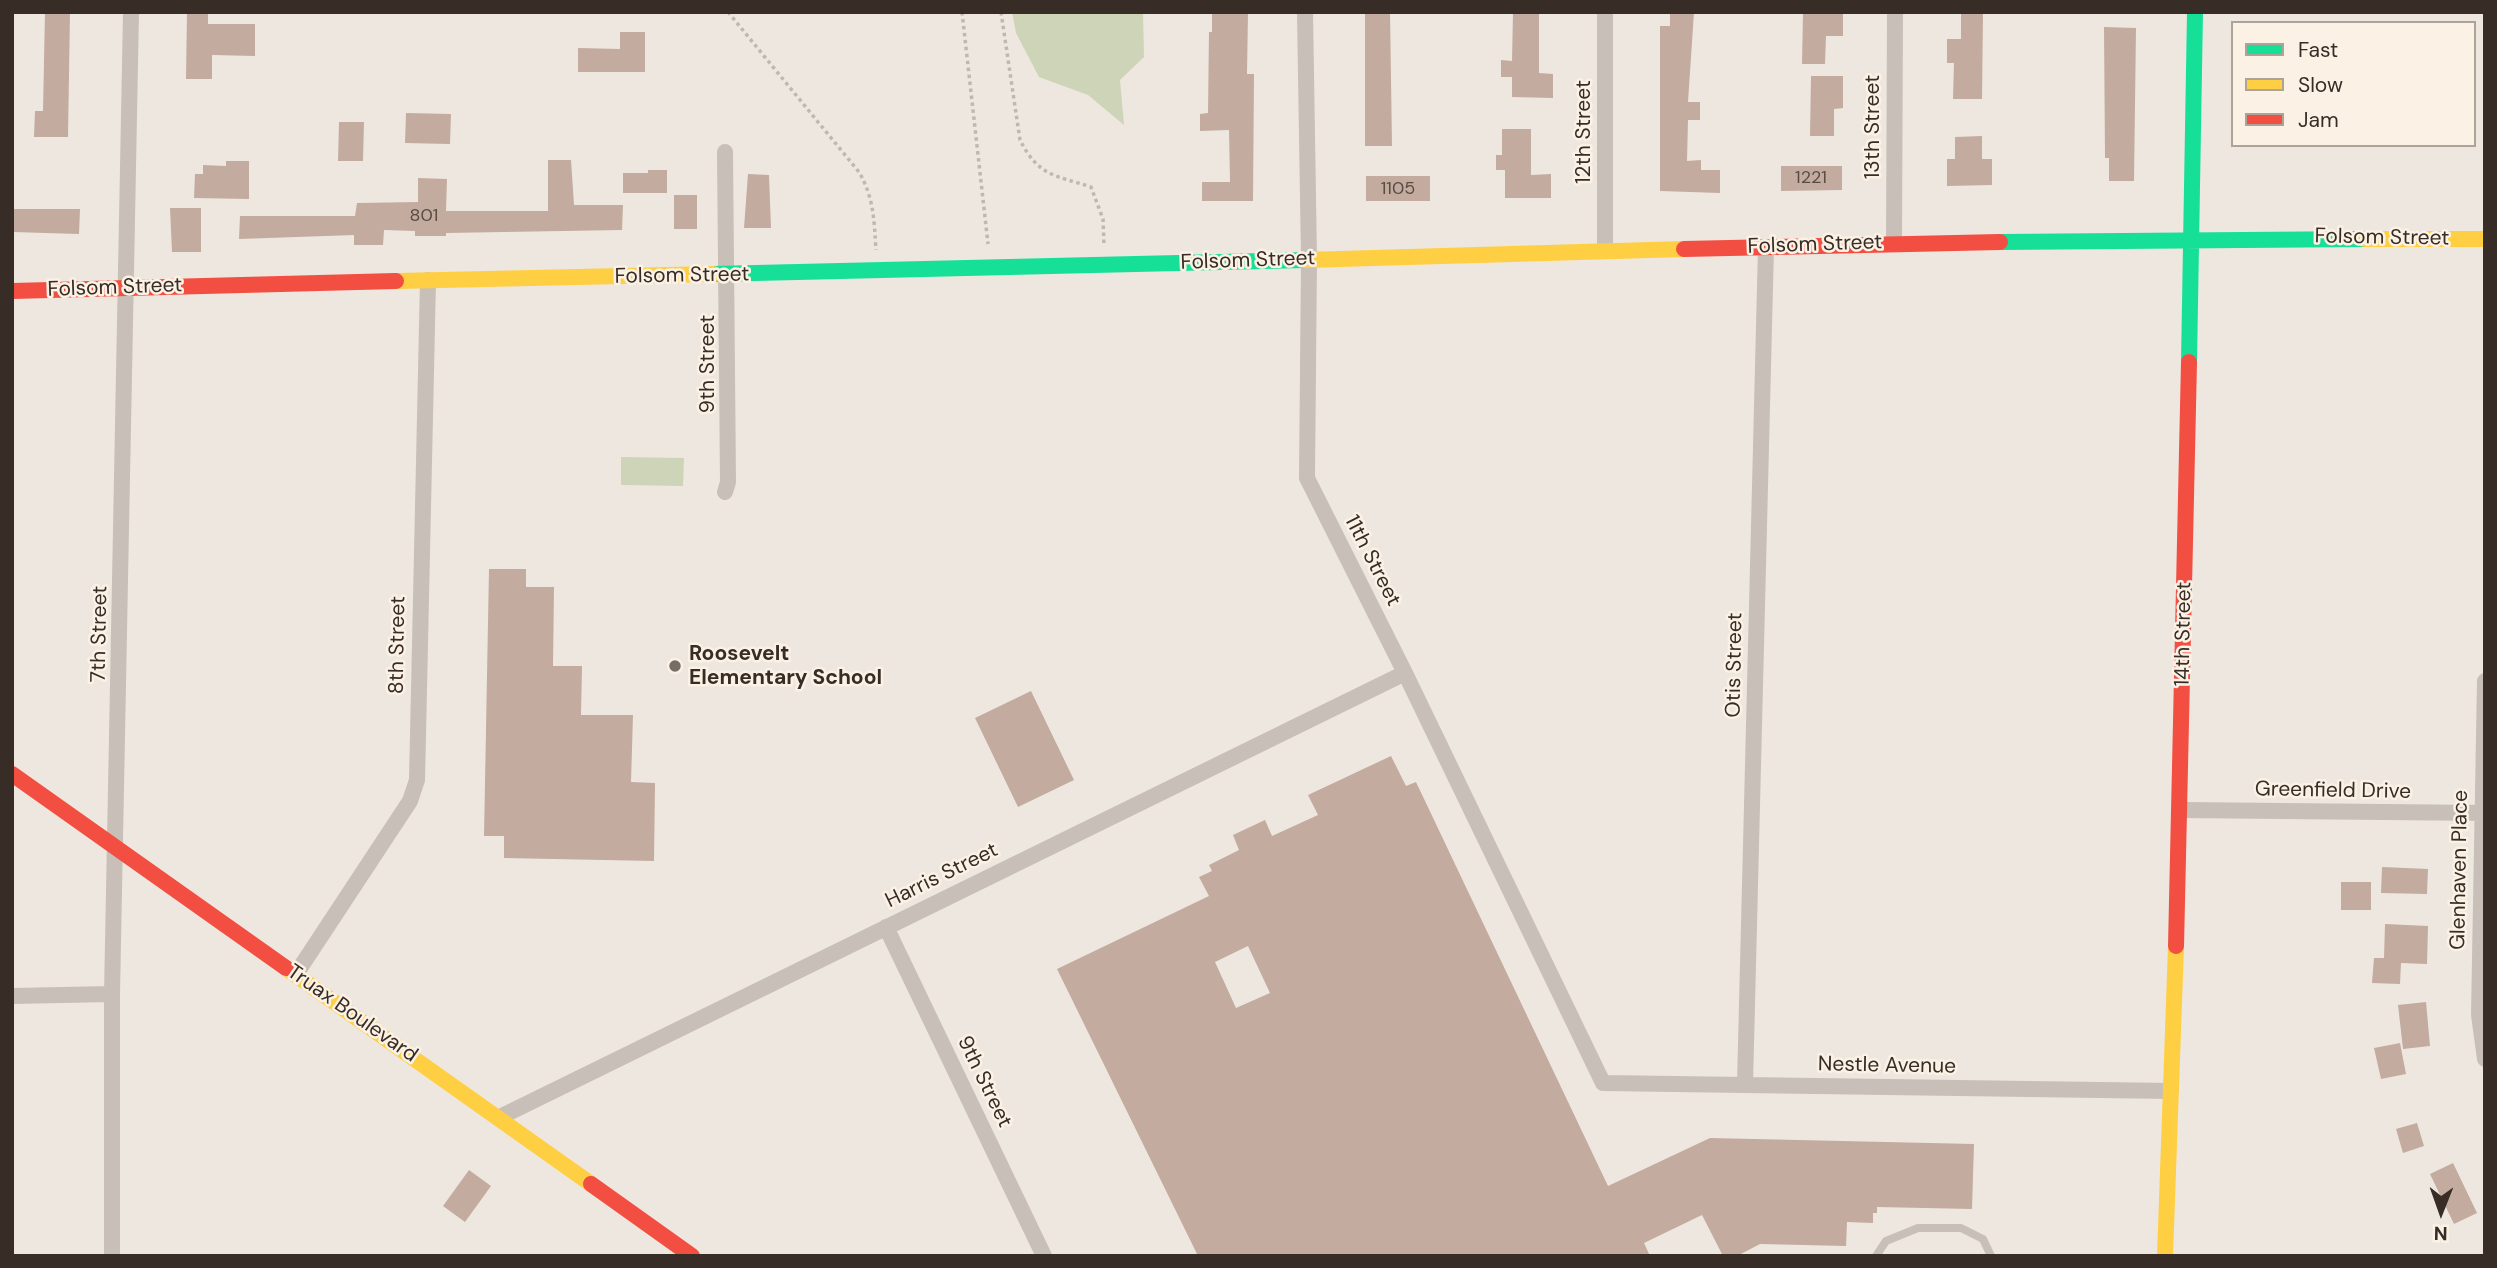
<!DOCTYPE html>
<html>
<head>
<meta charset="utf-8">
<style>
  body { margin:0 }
  #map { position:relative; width:2497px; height:1268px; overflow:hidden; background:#eee7df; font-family:"DM Sans",sans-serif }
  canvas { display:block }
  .frame { position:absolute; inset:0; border:14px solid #372c26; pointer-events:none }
  .legend { position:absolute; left:2231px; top:21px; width:245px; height:126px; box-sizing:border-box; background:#fbf2e5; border:2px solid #ada399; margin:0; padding:9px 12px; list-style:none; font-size:21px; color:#372c26 }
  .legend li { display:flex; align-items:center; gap:14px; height:35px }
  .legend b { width:35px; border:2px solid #ada399 }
  .north { position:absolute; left:2406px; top:1177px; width:70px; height:70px; -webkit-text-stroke:5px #fbf2e5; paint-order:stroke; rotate:181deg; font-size:19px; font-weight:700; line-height:28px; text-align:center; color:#372c26 }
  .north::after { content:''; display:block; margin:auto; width:24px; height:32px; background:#372c26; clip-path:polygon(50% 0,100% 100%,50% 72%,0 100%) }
</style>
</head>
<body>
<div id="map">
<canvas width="2497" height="1268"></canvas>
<div class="frame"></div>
<ul class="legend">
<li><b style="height:9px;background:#16e098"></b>Fast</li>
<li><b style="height:9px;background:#ffcf43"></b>Slow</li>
<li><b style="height:9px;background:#f24e42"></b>Jam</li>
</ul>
<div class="north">N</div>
</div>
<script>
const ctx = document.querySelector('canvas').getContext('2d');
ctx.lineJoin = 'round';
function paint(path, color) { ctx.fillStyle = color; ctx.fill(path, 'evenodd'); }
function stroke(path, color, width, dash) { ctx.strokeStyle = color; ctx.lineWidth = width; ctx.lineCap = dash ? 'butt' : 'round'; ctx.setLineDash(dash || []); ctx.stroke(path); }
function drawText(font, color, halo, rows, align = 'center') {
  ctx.font = font + ' "DM Sans",sans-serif'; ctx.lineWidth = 5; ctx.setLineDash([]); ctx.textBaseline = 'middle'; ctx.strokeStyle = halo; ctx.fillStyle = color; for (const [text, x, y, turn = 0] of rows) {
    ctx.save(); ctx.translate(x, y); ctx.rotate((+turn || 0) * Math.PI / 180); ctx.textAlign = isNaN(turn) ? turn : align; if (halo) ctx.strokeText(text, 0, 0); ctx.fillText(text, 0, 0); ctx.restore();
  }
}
paint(new Path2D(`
  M1012,12H1143L1144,57L1120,80L1124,125L1088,95L1039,77L1016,33Z
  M621,457L684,458L683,486L621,485Z`), '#ced4b7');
paint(new Path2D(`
  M45,12H70L68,137H34L35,111H43Z
  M187,12H208V24H255V56L212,55V79H186Z
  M1212,12H1248L1247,74H1254L1253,201H1202V182H1230L1229,130L1200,131V114L1208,113L1209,32H1212Z
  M1365,12H1390L1392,146H1365Z
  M1513,12H1539V73L1553,74V98L1512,97V77H1501V60L1512,61Z
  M1670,12H1694L1688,102H1700V120H1688L1687,161L1701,160V170H1720V193L1660,191V26H1670Z
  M1803,12H1843V36H1826L1825,64H1802Z
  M1961,12H1983L1982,99H1953L1954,63H1947V39H1961Z
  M2104,27L2136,28L2134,181H2109V158H2105Z
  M620,32H645V72H578V48L620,49Z
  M1811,76H1843V108L1834,109V136H1810Z
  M406,113L451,114L450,144L405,143Z
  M339,122H364L363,161H338Z
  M1502,129H1531V175L1551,174V198H1505V170H1496V155H1502Z
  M1982,136V159H1992V185L1947,186V159H1955V137Z
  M548,160H571L574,205H623L622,230L446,233V236H415V231L384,230L383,245H354V235L239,239L240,216H355L357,203L418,202V178L447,179L446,211H548Z
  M226,161H249V199L194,198L195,174H203V165L226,166Z
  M1781,166H1842V190L1781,191Z
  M648,170H667V193H623V173H648Z
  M748,174L769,175L771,228H744Z
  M1366,176H1430V201H1366Z
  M674,195H697V229H674Z
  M170,208H201V252H172Z
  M12,209H80L79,234L12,232Z
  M489,569H526V587H554L553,666H582L581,715H633L631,782L655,783L654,861L504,858V836H484Z
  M1031,691L1074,780L1018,807L975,718Z
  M1391,756L1406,786L1416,782L1608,1186L1710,1138L1974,1144L1972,1209L1877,1207V1213H1873V1223L1847,1222L1846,1246L1760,1244L1737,1256H1723L1702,1215L1644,1243L1650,1256H1198L1057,969L1209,896L1199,877L1212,871L1209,865L1239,850L1233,835L1265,820L1272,836L1318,815L1308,795ZM1248,946L1270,993L1236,1008L1215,962Z
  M2382,867L2428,869L2427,894L2381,893Z
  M2341,882H2371V910H2341Z
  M2385,924L2428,926L2427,964L2401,963L2400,984L2372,983L2374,958H2384Z
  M2426,1002L2430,1046L2403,1049L2398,1005Z
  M2400,1043L2406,1074L2381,1079L2374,1048Z
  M2417,1123L2424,1146L2403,1153L2396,1129Z
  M2453,1163L2477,1213L2454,1224L2430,1174Z
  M469,1170L491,1186L465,1222L443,1206Z`), '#c3ab9f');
stroke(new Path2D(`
  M728,12L859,172C874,198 874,220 876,250
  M962,12L988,244
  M1001,12L1020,140C1039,177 1055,175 1091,187L1103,219L1104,245`), '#bfb8b1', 3.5, [3.5, 3.5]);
stroke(new Path2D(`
  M1876,1256L1886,1241L1918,1228H1961L1983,1239L1991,1256`), '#c7bfb8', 8);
stroke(new Path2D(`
  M1305,12L1309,259L1307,478L1405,673L1603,1083L2171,1091
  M1605,12V251
  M1894,242L1895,12
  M725,492L728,482L725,152
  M2485,681L2479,1015L2485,1059
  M2181,810L2485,813
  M886,927L1044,1256
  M296,974L410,801L417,780L428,280
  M12,996L112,994
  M1745,1084L1766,247
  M498,1118L1405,673
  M112,1256V994L131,12`), '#c7bfb8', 16);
stroke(new Path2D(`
  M2000,242L2365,239
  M713,274L1305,260
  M2189,362L2195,12`), '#16e098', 16);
stroke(new Path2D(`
  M2365,239H2485
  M1305,260L1684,249
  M396,281L713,274
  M286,968L591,1184
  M2165,1256L2176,946`), '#ffcf43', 16);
stroke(new Path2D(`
  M1684,249L2000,242
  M12,291L396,281
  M12,774L286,968
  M2176,946L2189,362
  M591,1184L692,1256`), '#f24e42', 16);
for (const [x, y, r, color] of [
  [675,666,7,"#776d67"]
]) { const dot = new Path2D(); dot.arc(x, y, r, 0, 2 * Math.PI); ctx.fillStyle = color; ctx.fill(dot); stroke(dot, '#fbf2e5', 2.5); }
drawText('18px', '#5a4c44', null, [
  ["1221",1811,178],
  ["1105",1398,189],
  ["801",424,216]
]);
drawText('21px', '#372c26', '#fbf2e5', [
  ["13th Street",1873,127,-90],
  ["12th Street",1584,132,-90],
  ["Folsom Street",2382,238,1],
  ["Folsom Street",1815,245,-2],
  ["Folsom Street",1248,261,-2],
  ["Folsom Street",682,276,-1],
  ["Folsom Street",115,288,-2],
  ["9th Street",708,364,-90],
  ["11th Street",1372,561,63],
  ["7th Street",100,634,-89],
  ["14th Street",2184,634,-89],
  ["8th Street",398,645,-89],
  ["Otis Street",1735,665,-89],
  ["Greenfield Drive",2333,791,1],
  ["Glenhaven Place",2460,870,-89],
  ["Harris Street",942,876,-26],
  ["Truax Boulevard",352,1014,35],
  ["Nestle Avenue",1887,1066,1],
  ["9th Street",984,1082,64]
]);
drawText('bold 21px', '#372c26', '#fbf2e5', [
  ["Roosevelt",689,654],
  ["Elementary School",689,678]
], 'left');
</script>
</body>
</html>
